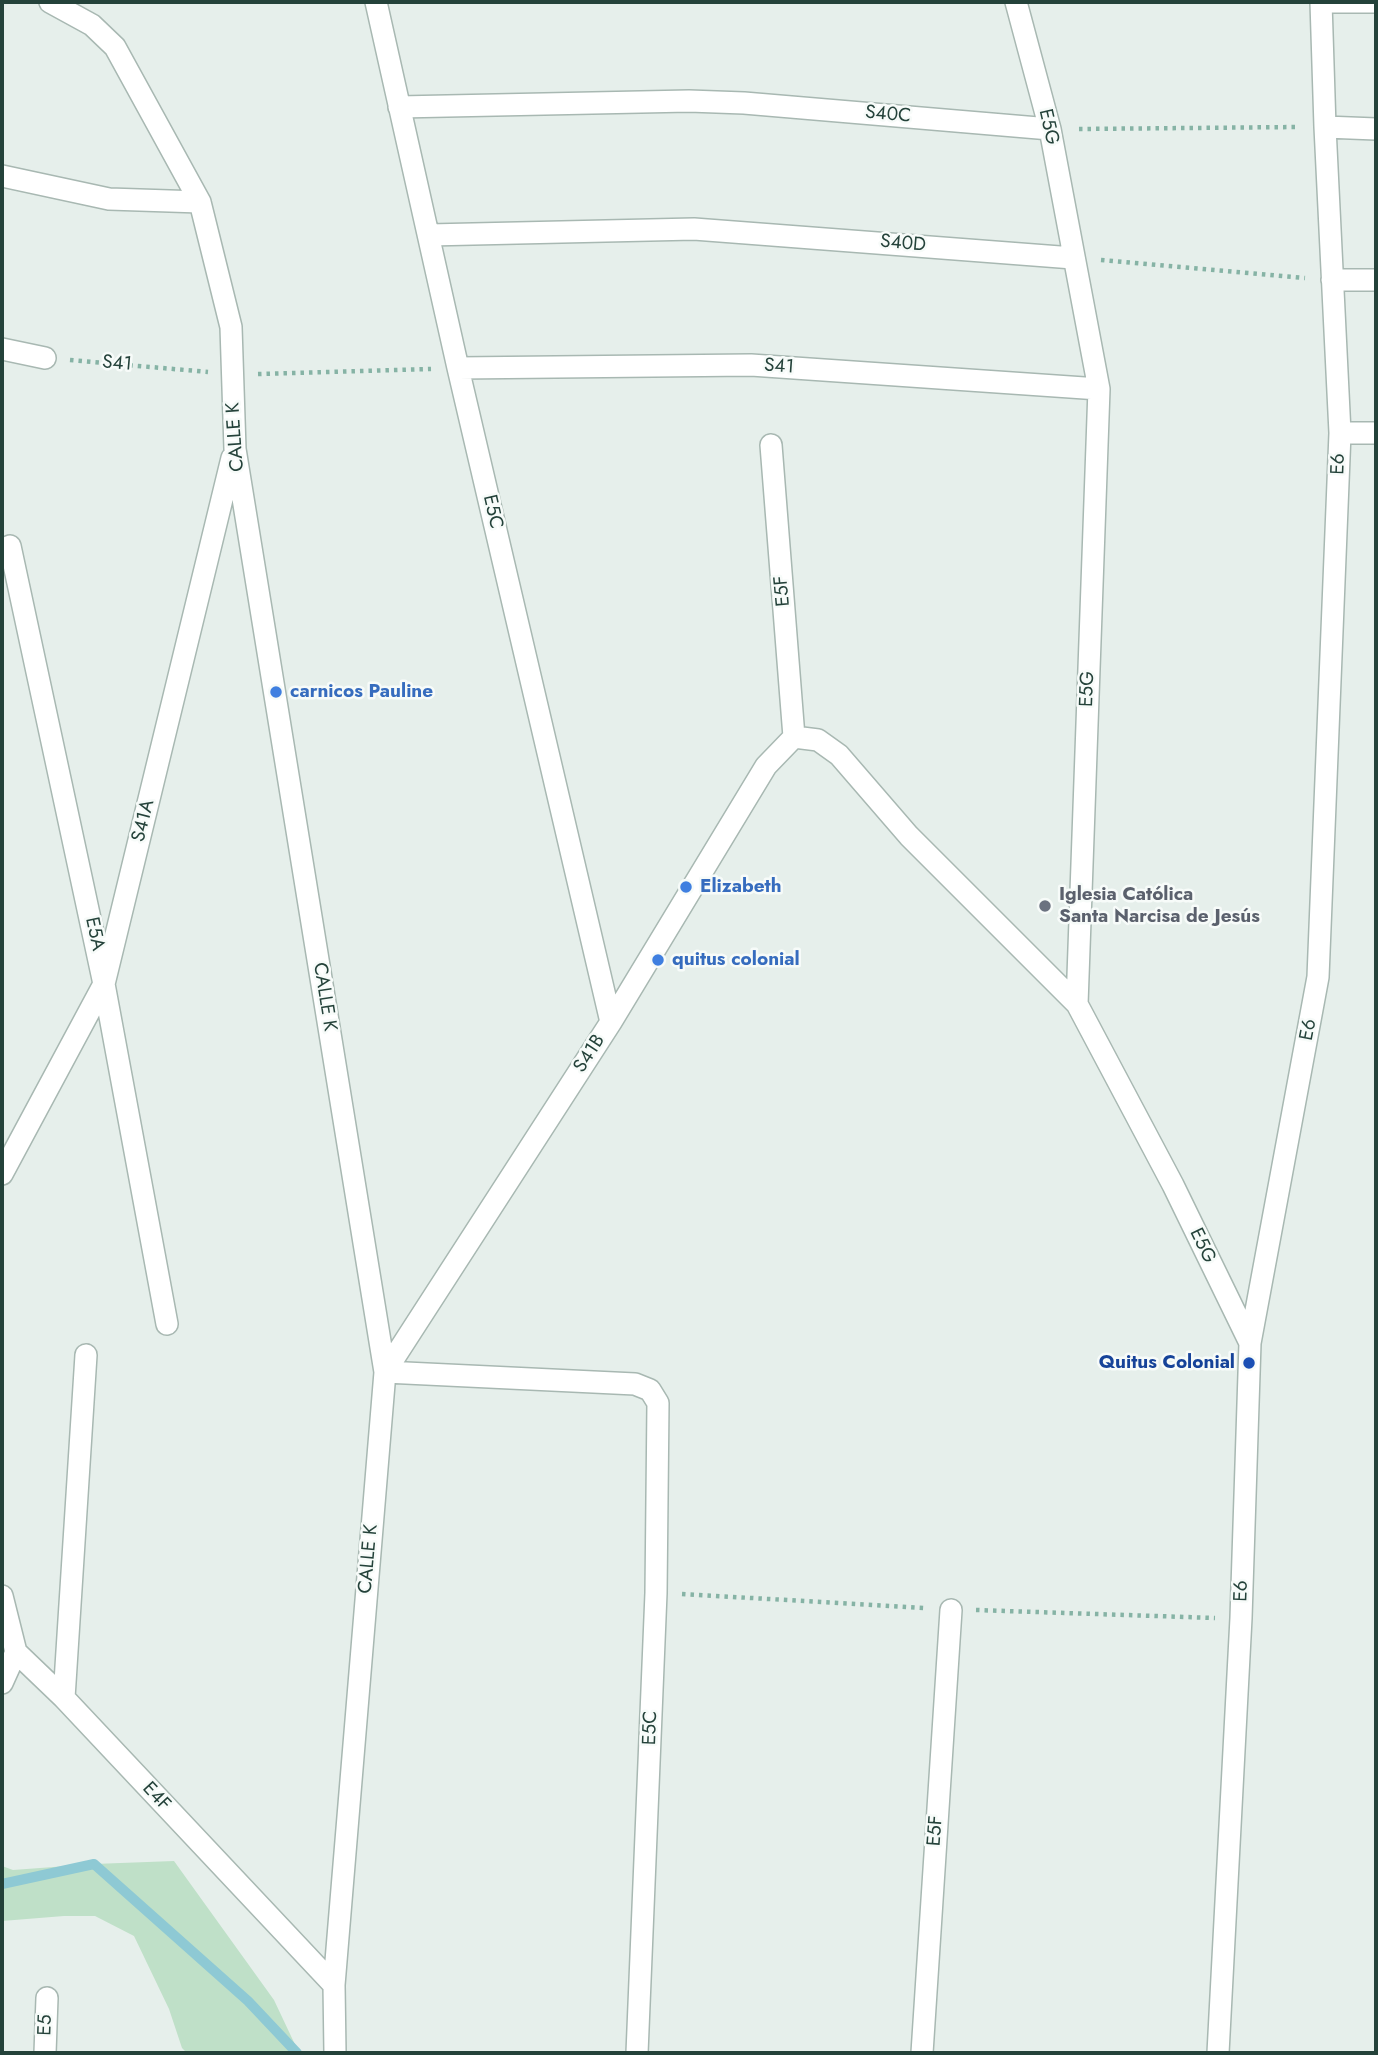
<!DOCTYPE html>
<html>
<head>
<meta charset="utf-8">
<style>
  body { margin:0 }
  #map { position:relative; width:1378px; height:2055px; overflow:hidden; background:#e6efeb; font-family:Jost,sans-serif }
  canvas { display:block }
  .frame { position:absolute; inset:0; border:4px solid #24423a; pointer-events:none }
</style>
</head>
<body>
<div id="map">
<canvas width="1378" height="2055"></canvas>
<div class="frame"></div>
</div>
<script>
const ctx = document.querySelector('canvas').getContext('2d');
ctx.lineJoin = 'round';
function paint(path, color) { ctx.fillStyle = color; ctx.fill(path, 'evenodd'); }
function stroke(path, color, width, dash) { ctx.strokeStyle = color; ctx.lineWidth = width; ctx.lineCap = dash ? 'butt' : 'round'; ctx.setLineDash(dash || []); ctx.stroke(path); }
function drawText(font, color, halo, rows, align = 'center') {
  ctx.font = font + ' Jost,sans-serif'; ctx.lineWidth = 5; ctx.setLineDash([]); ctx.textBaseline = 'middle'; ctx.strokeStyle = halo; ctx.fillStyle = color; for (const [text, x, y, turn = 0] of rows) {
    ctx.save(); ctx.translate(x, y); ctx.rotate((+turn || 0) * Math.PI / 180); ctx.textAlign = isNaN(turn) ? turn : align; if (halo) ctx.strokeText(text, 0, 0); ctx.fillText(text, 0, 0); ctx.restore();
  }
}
paint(new Path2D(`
  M174,1861L274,2000L299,2053H187L182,2048L169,2009L134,1936L95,1916H64L2,1921V1866L13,1870L94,1864Z`), '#bfe0c8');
stroke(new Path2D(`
  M2,1884L94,1864L248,2001L297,2053`), '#8ec9d4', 10);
const street = new Path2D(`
  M50,2L92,25L115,47L200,202L231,327L235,449L385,1372L334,1985L335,2053
  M376,2L458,368L611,1022
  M1016,2L1050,129L1099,389L1077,1004L1173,1185L1250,1343
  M1321,2H1376
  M399,107L689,101L744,103L1050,129
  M1325,127L1376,129
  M2,176L109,199L200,202
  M429,235L694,229L1073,258
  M1332,280H1376
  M2,349L45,358
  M458,368L751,365L1099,389
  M1340,433H1376
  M771,445L794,737
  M10,546L104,984L167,1324
  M794,737L818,740L839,755L909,836L1077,1004
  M2,1174L104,984L232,458
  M385,1372L635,1384L650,1390L658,1403L656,1593L637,2053
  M385,1372L611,1022L766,766L794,737
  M2,1596L16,1652L64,1698L334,1985
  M2,1683L16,1652
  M64,1698L86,1355
  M45,2053L47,1998
  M922,2053L951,1610
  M1218,2053L1241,1618L1250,1343L1318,977L1340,433L1325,127L1321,2`);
stroke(street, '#a8b8b2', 24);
stroke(new Path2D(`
  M1079,129L1297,127
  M1101,260L1305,278
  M70,360L208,372
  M258,374L431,369
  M682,1594L925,1608
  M976,1610L1215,1618`), '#86b3a5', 4.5, [3.5, 5]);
stroke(street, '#fff', 21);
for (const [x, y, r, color] of [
  [276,692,7,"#3f7fe0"],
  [686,887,7,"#3f7fe0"],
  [1045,906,7,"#6b7280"],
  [658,960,7,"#3f7fe0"],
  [1249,1363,7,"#1a4fb4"]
]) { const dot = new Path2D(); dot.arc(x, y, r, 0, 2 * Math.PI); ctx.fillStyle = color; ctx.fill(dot); stroke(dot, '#f7fbf9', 2.5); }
drawText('19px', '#24423a', '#f7fbf9', [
  ["S40C",888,115,5],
  ["E5G",1048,127,77],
  ["S40D",903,244,5],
  ["S41",117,364,5],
  ["S41",779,367,4],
  ["CALLE K",236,437,-94],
  ["E6",1339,464,-88],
  ["E5C",492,512,77],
  ["E5F",783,591,-95],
  ["E5G",1088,689,-88],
  ["S41A",144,821,-76],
  ["E5A",94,934,78],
  ["CALLE K",324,997,81],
  ["E6",1309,1030,-79],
  ["S41B",590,1054,-57],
  ["E5G",1202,1246,64],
  ["CALLE K",369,1559,-85],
  ["E6",1242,1591,-88],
  ["E5C",651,1728,-88],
  ["E4F",156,1797,47],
  ["E5F",936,1831,-86],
  ["E5",46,2025,-88]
]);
drawText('bold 19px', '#366cbe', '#f7fbf9', [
  ["carnicos Pauline",290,692],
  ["Elizabeth",700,887],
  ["quitus colonial",672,960]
], 'left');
drawText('bold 19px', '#5b616d', '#f7fbf9', [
  ["Iglesia Católica",1059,895],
  ["Santa Narcisa de Jesús",1059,917]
], 'left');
drawText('bold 19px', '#164399', '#f7fbf9', [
  ["Quitus Colonial",1235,1363]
], 'right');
</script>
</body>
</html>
